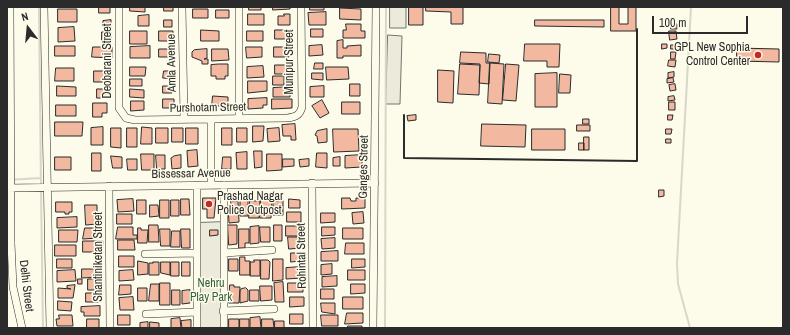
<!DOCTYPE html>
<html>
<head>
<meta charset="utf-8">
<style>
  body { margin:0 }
  #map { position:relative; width:790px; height:335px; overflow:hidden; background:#fdfbea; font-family:"Archivo Narrow",sans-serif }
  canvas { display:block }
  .frame { position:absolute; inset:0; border:8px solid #2b2b2b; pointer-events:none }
  .north { position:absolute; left:8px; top:8px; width:40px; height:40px; -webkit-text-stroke:3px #fdfbea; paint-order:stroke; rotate:344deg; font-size:11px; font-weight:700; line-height:16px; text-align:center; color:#2b2b2b }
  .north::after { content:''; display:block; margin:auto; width:14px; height:18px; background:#2b2b2b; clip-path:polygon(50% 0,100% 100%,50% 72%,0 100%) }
  .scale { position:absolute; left:652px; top:16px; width:96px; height:18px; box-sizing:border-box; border:2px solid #2b2b2b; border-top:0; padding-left:5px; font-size:12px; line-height:14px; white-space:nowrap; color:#2b2b2b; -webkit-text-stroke:3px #fdfbea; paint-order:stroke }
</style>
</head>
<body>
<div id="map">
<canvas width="790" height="335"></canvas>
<div class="frame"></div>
<div class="north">N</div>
<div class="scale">100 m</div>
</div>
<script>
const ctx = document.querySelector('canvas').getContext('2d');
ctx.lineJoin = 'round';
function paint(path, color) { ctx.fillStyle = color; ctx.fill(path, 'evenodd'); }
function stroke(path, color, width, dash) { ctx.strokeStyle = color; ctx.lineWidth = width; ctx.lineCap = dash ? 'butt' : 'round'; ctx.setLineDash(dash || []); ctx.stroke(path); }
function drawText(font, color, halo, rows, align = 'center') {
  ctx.font = font + ' "Archivo Narrow",sans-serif'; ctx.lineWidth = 3; ctx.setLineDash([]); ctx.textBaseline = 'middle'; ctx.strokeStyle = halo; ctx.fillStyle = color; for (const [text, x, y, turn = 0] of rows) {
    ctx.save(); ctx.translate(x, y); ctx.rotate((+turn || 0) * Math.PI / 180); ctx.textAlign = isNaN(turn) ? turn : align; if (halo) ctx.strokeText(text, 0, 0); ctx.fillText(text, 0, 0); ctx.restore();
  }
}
const green = new Path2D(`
  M223,222L224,328H198L197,223Z`);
paint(green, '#ecebdb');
stroke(green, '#74746e', 1);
const parking = new Path2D(`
  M390,7H406V28H390Z
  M388,35L402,36L400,104H386Z`);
paint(parking, '#eceadb');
stroke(parking, '#74746e', 1);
stroke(new Path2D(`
  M39,7L41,186
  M7,180L41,178
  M41,190L43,328
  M385,328L386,7
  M690,328L678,284L677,263L691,7`), '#d8d7c9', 2);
const building = new Path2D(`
  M99,7H110V13H99Z
  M130,7H145V12L130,11Z
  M164,7H173V11H164Z
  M249,7H261V10H249Z
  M273,7H290V9L273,10Z
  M310,7H324V10H310Z
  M409,7H423V25H409Z
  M426,7H463V24H451V12L426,11Z
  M611,7H619V24H628V7H636V31H611Z
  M340,8L361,9V20L340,19Z
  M58,9H77V22H58Z
  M193,9H208V18H193Z
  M216,10H229V18H216Z
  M326,12V25H309L308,13Z
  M248,14H264V25H248Z
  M284,14H290V25H278V16H284Z
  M149,15V26H138V16Z
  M111,20V27H103V21Z
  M164,20H172V27H164Z
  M535,20H604V27L535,26Z
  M346,24H361V31H365V38H343V30H346Z
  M671,24H677V29H671Z
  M74,27L75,41L58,42V28Z
  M311,29H323V37H311Z
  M201,30L219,31V41H201Z
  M275,30H289V39H275Z
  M130,31H147V44H130Z
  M159,31H173V41H159Z
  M247,31H263V41H247Z
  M669,31H676L677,39L670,40Z
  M102,32H111V42H102Z
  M343,40V48H347V46L361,45V56H343V58H337V41Z
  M525,44H560L559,67H547V61H524Z
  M662,44H667V48L662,49Z
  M322,45L323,55L309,56V46Z
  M671,45H676V49H671Z
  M55,46H75V56H55Z
  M150,46V58H130V47Z
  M93,47H112V58L92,57Z
  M246,47H262V57L247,58Z
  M274,47H289V57H274Z
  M737,48L779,49V62L737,61Z
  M159,49H173L172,57H159Z
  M207,49V58L204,59H208V64H202V61L192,57V52L194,50Z
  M212,49H228L229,60L212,61Z
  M461,52L486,53V63H490L489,84L479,83L480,64L460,63Z
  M671,52H676L675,59H671Z
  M489,54L500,55L499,63L488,62Z
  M669,60H676L675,67L668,66Z
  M315,63H323V69H314Z
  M490,63L504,64L502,104L488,103Z
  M219,64H228V76H225V79H216V76H211V65Z
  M460,64L480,65L479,95L458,94Z
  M506,64L519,65L516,101L503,100Z
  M275,65H290V74H275Z
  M263,66L264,77L247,78V67Z
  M130,67H146L145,76H130Z
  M326,67H348L349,79L327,80Z
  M56,68H74V81H55Z
  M438,70L454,71L453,103L438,102Z
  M94,71H110V82H94Z
  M164,71H174L173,79L163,78Z
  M674,72V77L668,78V73Z
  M312,73H323V80L312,79Z
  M557,73V107H535V74Z
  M560,74L571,75L570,93H559Z
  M273,76H284V85H273Z
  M673,78L674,82L667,83V79Z
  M130,79H142V86H130Z
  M248,81H267V91L248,93Z
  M350,84H360V96H350Z
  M675,84L676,90L670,91L669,85Z
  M57,86L76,87V96H57Z
  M163,86H172V93H163Z
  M324,86V97H310V87Z
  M290,87V97H273V88Z
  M97,89H110V98H97Z
  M130,89L144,90V98L130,97Z
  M213,96L228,97V106H212Z
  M674,96L675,100L668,101V97Z
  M267,98V105H263V108L248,109V99Z
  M163,99H174V108H163Z
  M272,99H292V108L272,109Z
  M322,100L329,113L320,118L312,106Z
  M131,101H144V110L131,111Z
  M342,102H360V114H342Z
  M669,102H675V110H669Z
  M93,103H107V113H102V117H93Z
  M56,105H76V116H56Z
  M416,115V120L408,121L407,116Z
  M668,115H673L672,120H668Z
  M583,119H589V124H583Z
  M55,122H83L82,136H55Z
  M295,124L296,140H291V136H283L282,125Z
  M482,124L526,125L525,147L481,146Z
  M577,125H590V131H577Z
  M253,126H264L263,141L253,142Z
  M103,127V145H91V128Z
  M142,127L152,128V144H141Z
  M111,128H121V148L111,147Z
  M127,128H137V147H127Z
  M156,128H168V143H156Z
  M172,128H183V142H172Z
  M186,128H198V144H186Z
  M222,128H232V145H222Z
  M237,128H247V142H237Z
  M279,128L280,141L268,142L267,129Z
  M327,129V142L318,143L317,136L315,135L317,131Z
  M333,129H358L359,151L334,152Z
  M532,129H565V150H532Z
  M666,129H672L671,134H666Z
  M584,137H589V150H584Z
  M666,139H671V143H666Z
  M579,143H584V150H579Z
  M197,150L198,166L188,167L187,151Z
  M254,151H262V167L255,168Z
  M247,152V169H237L236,153Z
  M92,153H101V171H92Z
  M317,153H327V168L316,167Z
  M141,154H154V170H142Z
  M267,154H282V170L267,171Z
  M156,155H165V169H157Z
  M181,155V168L172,169L171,158L174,156Z
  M362,155V167L345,168V156Z
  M111,156L122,157V168H113Z
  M55,157H71V170H55Z
  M223,157H231V169H222Z
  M340,157V166H333V158Z
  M127,159H137V170H128Z
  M283,159H294V166L283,167Z
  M309,159V166L300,167L299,160Z
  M659,190H664V196L659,197Z
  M203,198H216L214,218H207V209H203Z
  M261,198H272L271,218H260Z
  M342,198H350L351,201H356V198H365V208L342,209Z
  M133,199L134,211L118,212L117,200Z
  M181,199H189L190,215H181Z
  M248,199V216H240V200Z
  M289,199L300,200V208H289Z
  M137,200H146V214H137Z
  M160,200H169V218H160Z
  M171,200H179V216H171Z
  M231,201H238L239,222L229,223L228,207H231Z
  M250,201H260L259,218H249Z
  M283,201V215H273V202Z
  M56,202H72V212H69V214H65V212H56Z
  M85,205H97V224L86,225Z
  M150,205H158L159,216L150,217Z
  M287,212H301V222H287Z
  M363,212L364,223L353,224L352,213Z
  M321,213H335V222L321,223Z
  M117,214H132V224H117Z
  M77,217V227L57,228V218Z
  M149,225H158L159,242H149Z
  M228,225H237V244L229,245Z
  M274,225H282V241H274Z
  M259,226V243L250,244V227Z
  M286,226H301V236H286Z
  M118,227H133V235H137V239H116Z
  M260,227H270V242H261Z
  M322,227H335V235L322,236Z
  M85,228H99V238L83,239Z
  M138,228H141V230H148L147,243H138Z
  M343,228H363V239H343Z
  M160,229H170V246H161Z
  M181,229H190V248H182Z
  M239,229H249V243H245V248H239Z
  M59,230H78L77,242H59Z
  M210,230H218V235L210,236Z
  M172,231H180V247H171Z
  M288,237H301L302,248L289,249Z
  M335,238V248L322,249L321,239Z
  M118,240H134L135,250H118Z
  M83,241H103L102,252H83Z
  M346,243H364V254H345Z
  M55,245H76V256H55Z
  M338,251V261H321V252Z
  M291,253H300V261L291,262Z
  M119,256H134V267H119Z
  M240,257H245V261H250V275H240Z
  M57,259H72V268H57Z
  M229,259H238V271H229Z
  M273,259H283V280L273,281Z
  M352,259H365V267L352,268Z
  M254,260H260V276H250V262H254Z
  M261,260H268L270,262L269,279H261Z
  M138,261L148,263V274L138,275Z
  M153,262H159V275H149V263H153Z
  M161,262H170V275L161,273Z
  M171,262H179V276H171Z
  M182,262H190V276H182Z
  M332,264V274L321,275V265Z
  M301,267L302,278L286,279V268Z
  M82,269H101V277L82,278Z
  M75,270L76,281L57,282V271Z
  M133,270L134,280L119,281V271Z
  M348,270H365V280H348Z
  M337,276V286L322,287V277Z
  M78,279H82V284H78Z
  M88,279H100V290H88Z
  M283,282L284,302H275L274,283Z
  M160,283H170V305H160Z
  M288,283H303V292H288Z
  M151,284H159V301H149Z
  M351,284H365V293L351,294Z
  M75,285L73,298H58V288L71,289L67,288V286Z
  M120,285H131V294L119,295Z
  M230,285H234V287H240L239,303H229Z
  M260,286H272V300L261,301Z
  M138,288H147V301H138Z
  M246,288L248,290V301L240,303V291L241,289Z
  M321,289H334V299H321Z
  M172,290H180V305H172Z
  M190,290V303L182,304V291Z
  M250,290H259V301H250Z
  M86,293H99V302H86Z
  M133,297L134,310H120L119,298Z
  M290,297H304V306L290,307Z
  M343,297H363V309H343Z
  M58,301L72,302L71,311L58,310Z
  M321,303H335V314L322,312Z
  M100,306V316H84V312H81V307Z
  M347,313H363V323L345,324Z
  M290,314H303V324H290Z
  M59,315H72L73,326H57L56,319H59Z
  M118,315H130V325H118Z
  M321,315H338V326H322Z
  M260,317L261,328H250V318Z
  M180,318L181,328H171V319Z
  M87,319H99V328H87Z
  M229,319H239V328H229Z
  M240,319H249V328H240Z
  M262,319H273L274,328H262Z
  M191,320V328H182L181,321Z
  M275,321H284V328H275Z
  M148,322V328H140V323Z
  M150,322L159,323V328H150Z
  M348,326H362V328H348Z`);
paint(building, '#f2b8a0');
stroke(building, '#2b2b2b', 1);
const minor = new Path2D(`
  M10,7L11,243L13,287L22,328
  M44,7L50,328
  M119,7V108L126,118L135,120L287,118C296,117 300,115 302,107L301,7
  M182,7L184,118
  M239,7V118
  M312,183L313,328
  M211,185V119
  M109,186L110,328
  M7,188L375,183
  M224,253L272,250
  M145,254L197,253
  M223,311L274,309
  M146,314L197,312
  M197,328V185
  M224,328V185
  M373,328L376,7`);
stroke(minor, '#2b2b2b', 8);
stroke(minor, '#fdfbea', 7);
stroke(new Path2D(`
  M404,115V158L637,161V29`), '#2b2b2b', 2);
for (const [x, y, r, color] of [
  [758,55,4,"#c62828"],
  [209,204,4,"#c62828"]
]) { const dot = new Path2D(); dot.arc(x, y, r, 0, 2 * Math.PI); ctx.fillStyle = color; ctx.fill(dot); stroke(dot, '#fdfbea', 1.5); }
drawText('12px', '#2b2b2b', '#fdfbea', [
  ["GPL New Sophia",750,48],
  ["Control Center",750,62],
  ["Prashad Nagar",217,197,"left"],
  ["Police Outpost",217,211,"left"]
], 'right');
drawText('12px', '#2b2b2b', '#fdfbea', [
  ["Deobarani Street",108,61,-90],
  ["Munipur Street",290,62,-90],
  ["Amla Avenue",172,63,-91],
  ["Purshotam Street",208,108,-1],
  ["Ganges Street",364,167,-89],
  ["Bissessar Avenue",191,174,-1],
  ["Rohintal Street",302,256,-91],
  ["Shantiniketan Street",99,257,-90],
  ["Delhi Street",26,286,83]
]);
drawText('12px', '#34623c', '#fdfbea', [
  ["Nehru",211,284],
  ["Play Park",211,298]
]);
</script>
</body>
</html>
